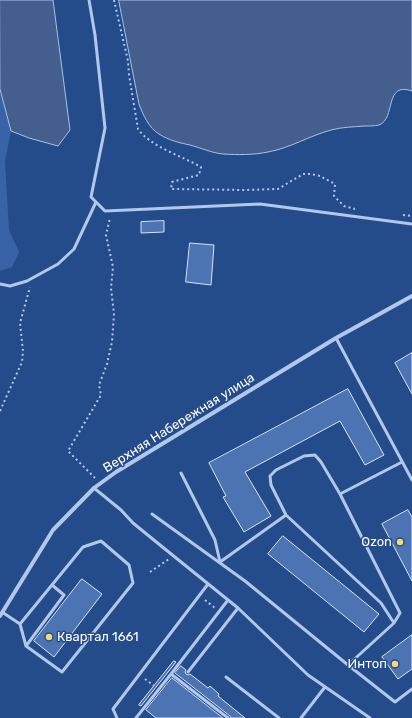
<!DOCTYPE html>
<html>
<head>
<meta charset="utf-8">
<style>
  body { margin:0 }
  canvas { display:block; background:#244b8a }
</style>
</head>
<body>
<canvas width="412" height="718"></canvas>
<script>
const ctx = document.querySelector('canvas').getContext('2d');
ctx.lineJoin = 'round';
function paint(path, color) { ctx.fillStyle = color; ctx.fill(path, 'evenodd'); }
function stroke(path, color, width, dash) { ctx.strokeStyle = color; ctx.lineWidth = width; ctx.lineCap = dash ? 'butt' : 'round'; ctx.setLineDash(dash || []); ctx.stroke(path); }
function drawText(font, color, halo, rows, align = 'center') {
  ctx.font = font + ' Rubik,sans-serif'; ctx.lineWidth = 3; ctx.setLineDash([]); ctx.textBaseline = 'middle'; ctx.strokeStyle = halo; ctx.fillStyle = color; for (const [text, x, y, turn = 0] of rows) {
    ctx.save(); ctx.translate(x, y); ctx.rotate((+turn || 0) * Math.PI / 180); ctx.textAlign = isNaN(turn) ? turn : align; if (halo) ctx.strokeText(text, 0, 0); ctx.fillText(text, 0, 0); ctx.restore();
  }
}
paint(new Path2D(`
  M0,89L11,131L5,161L9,230L19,252L12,267L0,271Z`), '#3864a7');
const water = new Path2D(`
  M0,0H53L70,130L58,146L29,138L11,131L0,89Z
  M119,0H412V91C384,81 396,119 379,125C375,126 369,126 364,126C353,127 342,127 331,130C309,136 290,148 268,152C253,155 238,155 223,154C212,153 201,148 190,145C180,143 168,140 159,134C149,128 143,115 139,104Z`);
paint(water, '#445f8d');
stroke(water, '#a5c2eb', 1);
const building = new Path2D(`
  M164,221V232L141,233V222Z
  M190,243L214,245L211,285L186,282Z
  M412,353V394L395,363Z
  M348,389L384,455L365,465L340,421L245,472L271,516L244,532L223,497L226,496L209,463Z
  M408,510L412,517V581L382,524Z
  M283,536L379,614L364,632L268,554Z
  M82,579L102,594L54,657L34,641Z
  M412,635V669L398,679L382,657Z
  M174,661L176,662L141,706L139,705Z
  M181,666L186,670L185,672L186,674L188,675L190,674L208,688L210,686L219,694L218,696L245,718H231L230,716L175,673Z
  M172,678L223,718H156L146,710Z`);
paint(building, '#4c74b2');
stroke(building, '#d5e3f8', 1);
stroke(new Path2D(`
  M114,0L128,61L129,75L138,129C151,147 182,156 201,167L199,175L172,182L171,189L245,190L278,189L303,174H311L320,176L335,184L334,196L344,206L355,209
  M403,215L412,216
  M0,411L22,362L23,351L20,323L30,287
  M95,478L68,451L101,395L99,385L107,364L112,342L114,314L111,288L113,267L106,235L110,218
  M150,572L169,559
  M205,600L215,608
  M145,679L154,686`), '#b1c8ea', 2, [2, 3]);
stroke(new Path2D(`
  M89,0L95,35L105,128L91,197L105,211L260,204L412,224
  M0,284L10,286L27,281L58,264L74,249L96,202
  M336,338L412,480
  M181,473L215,540L220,562L286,515
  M94,488L121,510L133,523L160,545L238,608L308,675L370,718
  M340,494L321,462L315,455L304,456L276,470L270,476L271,485L286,515L381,603L394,623
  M152,514L245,581L348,665L395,702L412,689
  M2,612L20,624L26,646L62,672L133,583L129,565L101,541L83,547L20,624
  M26,646L64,595L52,585
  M348,665L394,623L400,613L340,494L402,462
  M188,672L238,608
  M171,674L228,600
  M226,677L279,718
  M117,718L113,709L208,584
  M136,718L171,674L228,718
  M301,718L325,687`), '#b1c8ea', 3);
stroke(new Path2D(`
  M0,616L53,530L94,488L116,472L336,338L412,296`), '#b1c8ea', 4);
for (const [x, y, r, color] of [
  [400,542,4,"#f5d775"],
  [49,637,4,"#f5d775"],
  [395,664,4,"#f5d775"]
]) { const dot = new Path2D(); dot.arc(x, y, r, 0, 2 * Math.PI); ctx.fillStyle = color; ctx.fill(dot); stroke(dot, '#244b8a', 1.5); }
drawText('13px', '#fff', '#244b8a', [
  ["Верхняя Набережная улица",179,423,-32]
]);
drawText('13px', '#fff', '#244b8a', [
  ["Ozon",392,542],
  ["Квартал 1661",57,637,"left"],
  ["Интоп",387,664]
], 'right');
</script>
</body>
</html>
